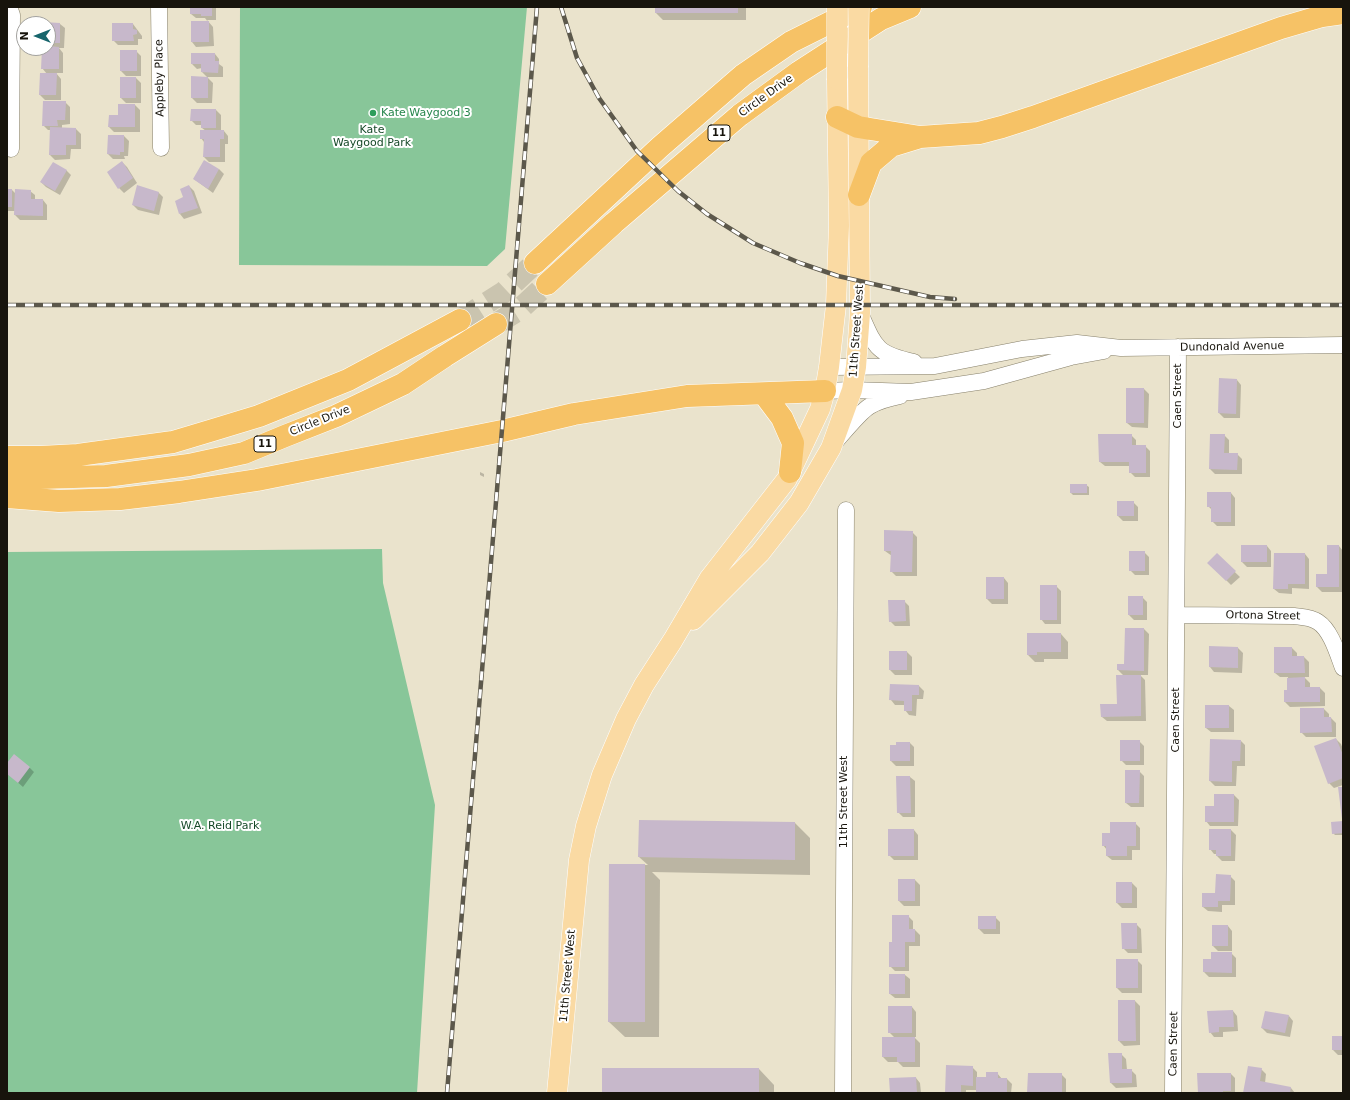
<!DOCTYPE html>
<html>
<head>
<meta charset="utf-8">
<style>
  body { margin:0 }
  #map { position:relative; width:1350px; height:1100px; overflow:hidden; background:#eae3cc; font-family:"DejaVu Sans",sans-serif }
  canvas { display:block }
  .frame { position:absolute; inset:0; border:8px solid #17140c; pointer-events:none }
  .north { position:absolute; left:16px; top:16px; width:40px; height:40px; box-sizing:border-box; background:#fff; border:1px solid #a2a19e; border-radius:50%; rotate:270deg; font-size:11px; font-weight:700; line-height:16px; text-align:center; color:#17140c }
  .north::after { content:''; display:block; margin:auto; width:14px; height:18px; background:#17656c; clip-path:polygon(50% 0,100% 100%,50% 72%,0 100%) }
</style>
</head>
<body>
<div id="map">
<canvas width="1350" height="1100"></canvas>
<div class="frame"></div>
<div class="north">N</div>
</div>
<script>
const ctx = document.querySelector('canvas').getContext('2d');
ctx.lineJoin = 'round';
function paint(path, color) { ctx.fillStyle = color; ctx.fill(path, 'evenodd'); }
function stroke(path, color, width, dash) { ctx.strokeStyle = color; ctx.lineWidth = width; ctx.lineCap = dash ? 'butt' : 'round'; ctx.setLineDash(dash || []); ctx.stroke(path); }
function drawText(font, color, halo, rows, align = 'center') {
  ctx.font = font + ' "DejaVu Sans",sans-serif'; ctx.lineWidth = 4; ctx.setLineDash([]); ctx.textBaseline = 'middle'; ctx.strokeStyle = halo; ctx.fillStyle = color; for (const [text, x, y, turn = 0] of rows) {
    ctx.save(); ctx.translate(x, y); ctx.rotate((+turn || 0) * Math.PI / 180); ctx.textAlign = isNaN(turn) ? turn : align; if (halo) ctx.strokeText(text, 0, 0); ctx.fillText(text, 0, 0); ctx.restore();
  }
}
paint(new Path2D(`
  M240,7H527L505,249L487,266L239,265Z
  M382,549L383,583L435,805L417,1093H7V552Z`), '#88c699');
paint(new Path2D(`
  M191,7H216V20H207L213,27L214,46L196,47L192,42L208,22L205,18H196L191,14Z
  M656,7H746V20H663L656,13Z
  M44,23L60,24L65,28L64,48H59L63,53V73H56L61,79V100H45L40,95L47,74L42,68L43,48H48V24Z
  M133,24L142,36V39H138V45H118L113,40Z
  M136,51L141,56V76H126L121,71Z
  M215,54L219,59V64L223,67V77H207L202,72V68L197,69L192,64Z
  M121,78H136L141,83V103H126L121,98Z
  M208,78L213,83L212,103H197L192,98Z
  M65,102L70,107V124L62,125V129H76L81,134V149H71L70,159L55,160L50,155L51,130H48L43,125Z
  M119,105H135L140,110V132H114L109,127L119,116Z
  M216,110L221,115V131H224L228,136V144H225V162H209L204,157V142L201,138L206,131L202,128V125H196L191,120Z
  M124,136L129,141L128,156H124L125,159H113L108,154Z
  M122,162L127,167L137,183L124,193L119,188Z
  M219,169L224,174L213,193L194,179Z
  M66,170L71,175L60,195L46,187L41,182Z
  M189,186L194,191L202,213L184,219L180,214Z
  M7,190H12L16,194L30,191L35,195V200H43L47,205V220H20L15,215V211H7Z
  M158,192L163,197L159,215L138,210L133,205Z
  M1237,380L1241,385L1240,418H1224L1219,413Z
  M1144,389L1149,394L1148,428L1132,427L1127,423Z
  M1131,435L1136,440V446H1145L1150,451V477H1135L1130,472V466H1105L1100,462Z
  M1224,435L1229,440V454H1237L1242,459V474H1215L1210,469Z
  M480,472L484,474V477L480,475Z
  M1086,485L1089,487V495H1073L1071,493Z
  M1231,493L1235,498V526H1217L1212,521V510L1208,506Z
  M1133,502L1138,507V521H1123L1118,516Z
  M912,532L917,537V576H896L891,571L892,556L885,551Z
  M1267,546L1271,551V567H1247L1242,562Z
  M1339,546L1343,551V592H1322L1317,587V575H1328Z
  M1144,552L1149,557V575H1135L1130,570Z
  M1305,554L1309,559V589L1292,588V594L1279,593L1274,589Z
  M1217,555L1240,577L1231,585L1209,563Z
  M1004,578L1008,583V604H992L987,599Z
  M1056,586L1061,591V624H1045L1041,619Z
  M1129,597H1142L1147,602V620H1134L1129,615Z
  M904,601L909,606L910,626H895L890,621Z
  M1144,629L1149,634L1148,675H1140L1145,680L1146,721H1107L1102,717L1118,705L1124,676L1118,670L1125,665Z
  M1061,634L1068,642V659H1044V662H1035L1028,655Z
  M1238,648L1243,653L1242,673L1214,672L1210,667Z
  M1292,648L1297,653V657H1304L1309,662V677H1304L1310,683V688H1320L1325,693V706L1290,707L1285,702L1288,691V677H1280L1275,673Z
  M890,652H907L912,657V675H895L890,670Z
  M919,686L924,691L923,699H917L916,716L909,715L905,710V705H895L891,700Z
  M1229,706L1234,710V732H1211L1206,728Z
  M1324,709L1329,714V718H1331L1336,723V737H1306L1301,732Z
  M1336,739L1341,744L1343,749V785L1334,788L1329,783Z
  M1139,741L1144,746V765H1126L1121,760Z
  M1241,741L1245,745V766H1237L1236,786H1215L1210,781Z
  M910,743L914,747V766H896L891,761Z
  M7,765L29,767L34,772L23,787L7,773Z
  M1139,771L1144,776V807H1131L1126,803Z
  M910,777L915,781V817H903L898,812Z
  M1234,795L1239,800L1238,826H1210L1206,821L1215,807Z
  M1343,822V835H1335L1333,833Z
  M795,823L810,838V875L652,872L660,880L659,1037H625L609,1022L610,865H648L639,857Z
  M1135,823L1140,828V850H1132V860H1112L1107,856V850L1103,845L1111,834Z
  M914,830L918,835V860H894L889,855Z
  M1231,830L1236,835L1235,861H1222L1217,856V854H1214L1210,849Z
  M1230,876L1235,881V905H1222V912L1208,911L1203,907L1216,894Z
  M899,880H915L920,885V906H904L899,901Z
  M1117,883H1132L1137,888V908H1122L1117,903Z
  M908,916L913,921V930H915L920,935V946H909V971H895L890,966L893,943Z
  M995,917L1000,922V934H984L979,929Z
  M1136,924L1141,929L1142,953H1128L1123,948Z
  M1228,926L1232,931V951H1218L1213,946Z
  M1231,953L1236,958V977H1209L1204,972L1212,960Z
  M1137,960L1142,965V993H1122L1117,988Z
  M905,975L910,979V998H895L890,994Z
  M1135,1001L1140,1006V1045L1124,1046L1119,1041Z
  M912,1007L916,1012V1037H914L920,1043V1067H903L898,1062H888L883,1057L895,1038L889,1032Z
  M1233,1011L1237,1016L1238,1031L1223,1032V1037H1214L1210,1032Z
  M1289,1016L1293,1021L1290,1037L1267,1033L1262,1028Z
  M1343,1037V1055H1338L1333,1050Z
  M1121,1054L1126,1059L1127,1070H1131L1136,1075L1137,1087L1116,1088L1111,1083Z
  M972,1067L977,1072V1078H987L997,1073L1002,1079H1007L1012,1084L1011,1093H977V1090H966V1093H946Z
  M759,1069L774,1085V1093H603Z
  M1261,1069L1266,1074L1265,1083L1291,1088L1295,1093H1244Z
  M1061,1074L1066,1079V1093H1028Z
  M1231,1074L1235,1078V1093H1199Z
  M916,1078L920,1083L921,1093H891Z`), '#0003');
paint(new Path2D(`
  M190,7H212V16H201V14H190Z
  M655,7H738V13H655Z
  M191,21H209V42H191Z
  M43,22L60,23V43H48V24H43Z
  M112,23H133V29L137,30V34L133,35L134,41H112Z
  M48,46L59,47V69H41L42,48H48Z
  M120,50H137V71H120Z
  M191,53H215V61H219L218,73L201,72V64H191Z
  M40,73H57L56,95H39Z
  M191,76L208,77V98H191Z
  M120,77H136V98H120Z
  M43,101H66L65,120H57L58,126H42Z
  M118,104H135V127H108L109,115H118Z
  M191,109H216V128H201V121H190Z
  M50,127L76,128V145H66V155H49Z
  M200,130H224V139H220V157H203L204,139H200Z
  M108,135H124V152H120V155L107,154Z
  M204,160L219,169L208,189L193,179Z
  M122,161L133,178L118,189L107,172Z
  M53,162L67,170L55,191L40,182Z
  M137,185L159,192L154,211L132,205Z
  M189,185L198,208L179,214L175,201L183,197L180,189Z
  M7,189H12V207H7Z
  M15,189L31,190V199H43V216L14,215Z
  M1219,378L1237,379L1236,414L1218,413Z
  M1126,388H1144V423H1126Z
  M1098,434H1132V445H1146V473H1129V462H1099Z
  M1210,434H1225L1224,453H1238L1237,470L1209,469Z
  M1070,484H1087V493H1070Z
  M1207,492H1231V522H1211V507H1207Z
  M1117,501H1134V516H1117Z
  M884,530L913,531L912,572H890L891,551H884Z
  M1241,545H1267V562H1241Z
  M1327,545H1339V587H1316V574H1327Z
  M1129,551H1145V571H1129Z
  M1217,553L1236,571L1226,581L1207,563Z
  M1274,553H1305V584H1288V589H1273Z
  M986,577H1004V599H986Z
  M1040,585H1057V620H1040Z
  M1128,596H1143V615H1128Z
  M888,600H905L906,621L889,622Z
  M1125,628H1144V671L1117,670V664H1124Z
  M1027,633H1061V652H1037V655H1027Z
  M1209,646L1238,647V668L1209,667Z
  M1274,647H1292V656H1304L1305,673H1274Z
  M889,651H907V670H889Z
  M1116,675H1141V716L1101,717L1100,704H1117Z
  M1305,677V687H1320V702H1284V690H1287V678Z
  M890,684L919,685V695H912V711H904V701L889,700Z
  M1205,705H1229V728H1205Z
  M1300,708H1324V717H1331L1332,732L1300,733Z
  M1336,738L1343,755V778L1328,784L1314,746Z
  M1210,739L1241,740L1240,761H1232V782L1209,781Z
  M1120,740H1140V761H1120Z
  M896,742H910V761H890V745H896Z
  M14,754L30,767L18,783L7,774V763Z
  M1125,770H1140L1139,803H1125Z
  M896,776H910L911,813H897Z
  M1338,787H1343V819H1342Z
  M1214,794H1234V822H1205V806H1214Z
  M639,820L795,822V860L638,857Z
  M1343,821V833L1332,834L1331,822Z
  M1110,822H1136V846H1127V856H1106V846H1102V833H1110Z
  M888,829H914V856H888Z
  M1209,829H1231V856H1216V850H1209Z
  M609,864H645V1022H608Z
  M1216,874L1231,875L1230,901H1218V907H1202V893H1215Z
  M898,879H915V901H898Z
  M1116,882H1132V903H1116Z
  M892,915H909V929H915V942H905V967H889V942H892Z
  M978,916H996V929H978Z
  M1121,923H1137V949H1122Z
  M1212,925H1228V946H1212Z
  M1211,952H1232V973L1203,972V959H1211Z
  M1116,959H1138V988H1116Z
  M889,974H905V994H889Z
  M1118,1000H1135L1136,1041H1118Z
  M888,1006H912V1033H888Z
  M1233,1010L1234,1027H1219V1032L1209,1033L1207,1011Z
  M1265,1011L1289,1015L1285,1033L1261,1028Z
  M1332,1036H1343V1050H1332Z
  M882,1037H915V1062H897V1057H882Z
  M1108,1053H1122V1069H1132V1083H1110Z
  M946,1065L973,1066V1086L961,1085V1093H945Z
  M1248,1066L1262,1068L1260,1081L1291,1087L1290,1093H1243Z
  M602,1068H759V1093H602Z
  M986,1072H998V1078H1007V1093H976V1077H986Z
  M1028,1073H1062V1093H1027Z
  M1197,1073H1231V1091H1223V1093H1198Z
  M916,1077L917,1093H890L889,1078Z`), '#c7b8cb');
stroke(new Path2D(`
  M460,320L504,292L535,263
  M496,324L520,309L547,284`), '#cac4af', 22, [22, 11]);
const minor = new Path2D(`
  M9,7L12,15L11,149
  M159,7L161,148
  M860,313C875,347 876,354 914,362
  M829,367L935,366L1022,349L1077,343L1121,348L1343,345
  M825,391L852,390L911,392L984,381L1071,357L1104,351
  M836,441C843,433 861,411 870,406C879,401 890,398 900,396
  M1177,615L1294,616C1302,617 1311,617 1318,622C1331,630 1338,655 1343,668
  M843,1093L846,510
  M1173,1093L1178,347`);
const major = new Path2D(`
  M693,620L760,553L799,503L831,448L852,390L856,367L860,313L858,67
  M557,1093L579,860L586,826L602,775L626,719L644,685L673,640L709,579L787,479L820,409L825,391L829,367L836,305L839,226L837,80`);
const highway = new Path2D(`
  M837,117L858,127L920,137L979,133L1002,127L1033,117L1281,28L1322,16L1343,13
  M859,195L871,163L891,146L917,138
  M535,263L660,147L743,75L791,42L861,7
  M547,284L614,223L740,115L799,72L881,19L910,7
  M764,394L782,418L793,443L790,472
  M7,457H41L78,455L173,442L213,430L259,416L348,380L460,320
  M7,479L106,476L189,465L244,453L285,436L336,416L403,384L445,356L496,324
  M7,497L59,501L120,499L179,492L257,480L502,431L574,414L687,396L825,391`);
stroke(minor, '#87806b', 17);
stroke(major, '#fff', 21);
stroke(highway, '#fff', 23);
stroke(minor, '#fff', 16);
stroke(major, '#fadaa3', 20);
stroke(highway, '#f6c266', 22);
const rail = new Path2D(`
  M561,7L577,58L599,98L637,151L678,191L707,214L753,243L800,263L838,276L930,297L955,299
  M7,305H1343
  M447,1093L537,7`);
stroke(rail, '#5c584b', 4.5);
stroke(rail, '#fff', 3, [9]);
const majorBridge = new Path2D(`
  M858,67L859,7
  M837,80V7`);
stroke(majorBridge, '#fff', 21, []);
stroke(majorBridge, '#fadaa3', 20);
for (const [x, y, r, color] of [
  [373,113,4,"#2e9e5b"]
]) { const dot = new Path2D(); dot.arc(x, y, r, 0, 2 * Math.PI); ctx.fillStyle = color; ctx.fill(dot); stroke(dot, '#fff', 1.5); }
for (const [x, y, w] of [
  [719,133,22],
  [265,444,22]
]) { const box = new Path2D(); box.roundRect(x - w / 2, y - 8, w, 16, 3); ctx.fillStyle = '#fff'; ctx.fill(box); stroke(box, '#17140c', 1); }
drawText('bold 10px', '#17140c', null, [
  ["11",719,133],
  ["11",265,444]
]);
drawText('11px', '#17140c', '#fff', [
  ["Appleby Place",160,78,-91],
  ["Circle Drive",766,96,-36],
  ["11th Street West",857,331,-86],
  ["Dundonald Avenue",1232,347,-1],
  ["Caen Street",1178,396,-90],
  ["Circle Drive",320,421,-22],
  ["Ortona Street",1263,616,1],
  ["Caen Street",1176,720,-90],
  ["11th Street West",844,802,-90],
  ["11th Street West",568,976,-85],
  ["Caen Street",1174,1044,-89]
]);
drawText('11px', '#27864d', '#fff', [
  ["Kate Waygood 3",381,113]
], 'left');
drawText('11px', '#164928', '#fff', [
  ["Kate",372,130],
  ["Waygood Park",372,143],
  ["W.A. Reid Park",220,826]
]);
</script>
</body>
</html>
